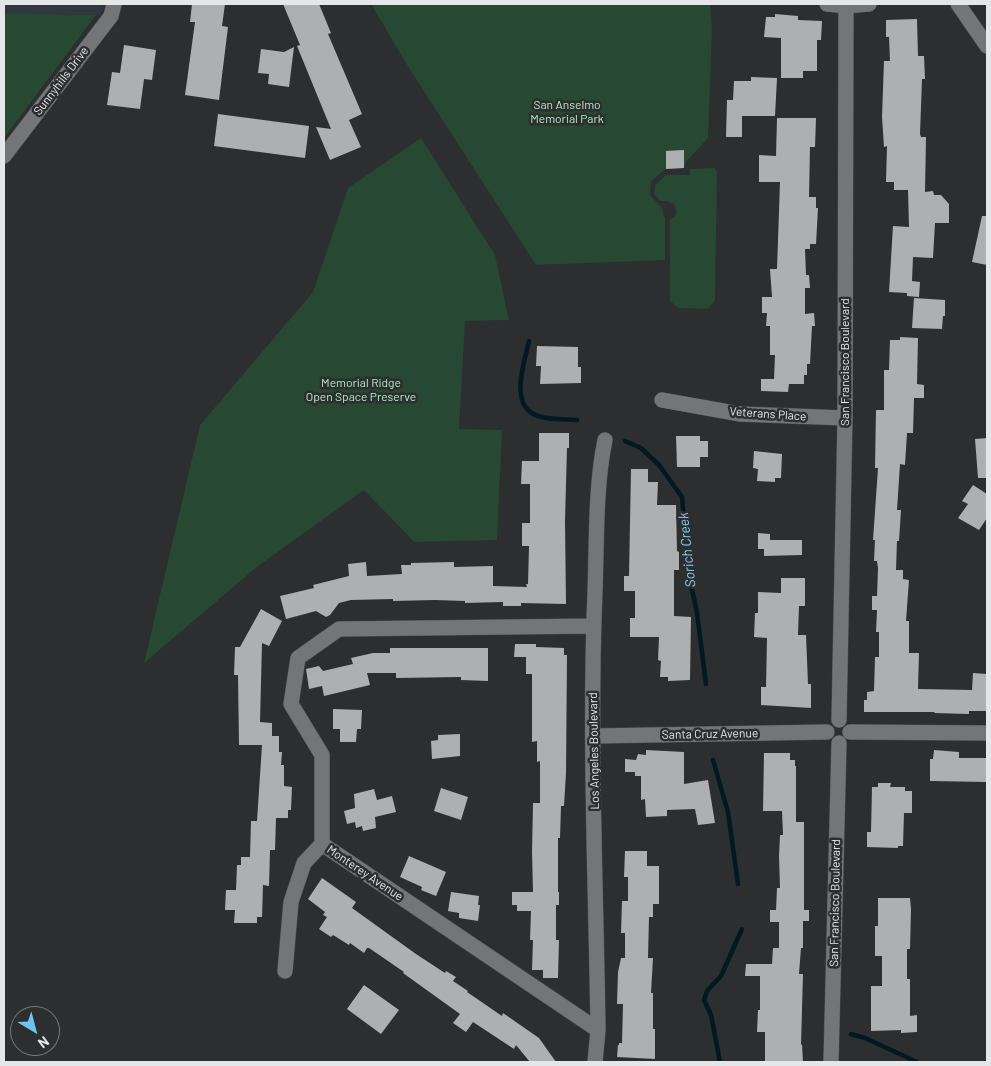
<!DOCTYPE html>
<html>
<head>
<meta charset="utf-8">
<style>
  body { margin:0 }
  #map { position:relative; width:991px; height:1066px; overflow:hidden; background:#2c2e2f; font-family:Barlow,sans-serif }
  canvas { display:block }
  .frame { position:absolute; inset:0; border:5px solid #e5e6e8; pointer-events:none }
  .north { position:absolute; left:10px; top:1006px; width:50px; height:50px; box-sizing:border-box; background:#2c2e2f; border:1px solid #767879; border-radius:50%; rotate:143deg; font-size:14px; font-weight:700; line-height:20px; text-align:center; color:#e5e6e8 }
  .north::after { content:''; display:block; margin:auto; width:18px; height:22px; background:#6cc3f2; clip-path:polygon(50% 0,100% 100%,50% 72%,0 100%) }
</style>
</head>
<body>
<div id="map">
<canvas width="991" height="1066"></canvas>
<div class="frame"></div>
<div class="north">N</div>
</div>
<script>
const ctx = document.querySelector('canvas').getContext('2d');
ctx.lineJoin = 'round';
function paint(path, color) { ctx.fillStyle = color; ctx.fill(path, 'evenodd'); }
function stroke(path, color, width, dash) { ctx.strokeStyle = color; ctx.lineWidth = width; ctx.lineCap = dash ? 'butt' : 'round'; ctx.setLineDash(dash || []); ctx.stroke(path); }
function drawText(font, color, halo, rows, align = 'center') {
  ctx.font = font + ' Barlow,sans-serif'; ctx.lineWidth = 5; ctx.setLineDash([]); ctx.textBaseline = 'middle'; ctx.strokeStyle = halo; ctx.fillStyle = color; for (const [text, x, y, turn = 0] of rows) {
    ctx.save(); ctx.translate(x, y); ctx.rotate((+turn || 0) * Math.PI / 180); ctx.textAlign = isNaN(turn) ? turn : align; if (halo) ctx.strokeText(text, 0, 0); ctx.fillText(text, 0, 0); ctx.restore();
  }
}
paint(new Path2D(`
  M4,4H104L103,10L100,15L4,13Z`), '#31373e');
paint(new Path2D(`
  M371,4H710L712,29L708,138L686,162L684,168L666,169L651,181L650,195L662,208L665,219V260L536,265L409,68Z
  M4,13L96,15L4,138Z
  M421,138L495,255L509,320L465,321L459,429L502,430L497,540L414,542L364,490L258,566L144,663L200,425L313,292L348,188Z
  M714,168L717,172L715,300L708,309L678,308L670,301V220L675,216L676,211L674,204L667,201H660L654,194L655,185L666,175H690V169Z`), '#274832');
stroke(new Path2D(`
  M529,341C524,364 507,410 542,417C553,420 566,419 577,420
  M625,441L641,448L659,465L682,497L689,575L697,613L706,684
  M713,760L728,812L738,884
  M851,1034L865,1038L917,1062
  M720,1062L711,1015L704,1000L707,991L721,976L742,929`), '#011922', 4.5);
paint(new Path2D(`
  M192,4H225L222,26L228,27L219,100L185,95L195,22H190Z
  M283,4H319L331,33L328,34L362,114L349,120L361,147L330,160L316,127L331,129L297,46L300,45Z
  M775,14L798,16V20L822,21L821,40H817V71H803V78H781V38L764,37L766,17H775Z
  M917,19L918,56H924L925,79H922L920,134L921,137H926L925,192L933,191L934,195H941L949,204V223H935L933,258L913,257L912,281L920,282L919,297L907,296V293L889,292L893,226L909,227L908,190H894V182H886L887,146L884,147L882,117L884,61H890L889,37H886V20Z
  M124,45L156,50L152,80L144,79L140,109L107,105L112,72L120,73Z
  M294,47L289,87L268,84L269,74L258,73L261,49L284,52Z
  M751,77L777,78L775,116H742V137H726L727,100H733L734,81H751Z
  M218,114L309,126L305,158L214,146Z
  M777,118H816L815,147H810L809,197H816V208H818L816,244H810V249H805L806,275H809L810,288H805V314L814,313L815,326H812L810,364H807V375H804V384H789L788,392L761,391V379H774L775,355H770V326H766L767,313H762V297H772L770,269H777L780,182H759V155L776,156Z
  M684,150V168L666,169V151Z
  M982,216H987V265L972,262Z
  M914,298L945,300V316H943L942,329L912,328Z
  M900,337L918,338L917,384L924,385V398H914L913,433H907L905,465L900,464L897,510H901L899,541H897L896,570H903V579L909,580L906,621H909V653H919L918,689L972,690L973,673L987,674V711H969V714L934,713L935,712H864V700H867V692L874,691L875,657H879V632H876L877,610H872V596H877L878,568L877,561H874L875,540H873L878,468H875L876,410H884V370H889L890,340H900Z
  M537,346L578,347V367H581V383L540,384L541,366H536Z
  M539,433H569V448H567L565,521L566,604L521,603V606H503V602L465,603V601L435,600L393,601V599L351,600L339,603L330,615L326,617L316,611L286,619L280,596L314,588L313,585L349,576L348,564L366,562L367,576L402,574L401,565H411V563L454,562V567L493,566V586L527,587L526,584H528L529,546H522V523H530V484H521L522,461H539Z
  M676,436H700V441H708V457H700V467H677Z
  M987,438V478H978L975,439Z
  M754,451L782,454L781,478H775V482L757,481L758,469L753,468Z
  M631,469H648V482H658L657,505H676L677,551L679,552V570H674V616L691,617L690,680L668,681V677H660L661,661L658,660L659,637H630V618H635V591H624V576H629Z
  M973,485L987,494V518L979,530L958,518L968,504L962,501Z
  M758,533L770,534V540H802V555L764,556V549H758Z
  M781,578H805V606H799L798,635H806L808,684H811V708L761,705V687H766L767,638L754,637L755,613H758V592L781,593Z
  M261,609L282,621L269,646L262,643L260,722L272,723V736H279V752H282L281,765H284V786L292,787L291,810H288V818H276L275,850H270L269,886L263,885L262,917H257V923H234L235,910H225L226,890H236L237,865H241V857H250L251,821H257L262,745H239L238,675H234L235,647H240Z
  M515,644H536V647L564,648V655H567L566,773L564,806H561L560,838H558V892H559V905H556V940H559L558,978H543V970H532L533,940H530L531,911H517V905H512V892H533L532,852L533,803H540V761L537,762V741L532,742V674H526V657H514Z
  M390,648H488V681L461,680V677L396,678V673H367L370,685L324,696L322,686L309,689L306,669L319,666L323,671L353,664L351,658L373,653H390Z
  M333,709L362,710L361,729H357L356,742H340V729H333Z
  M460,734V756L432,759L431,741L438,740V735Z
  M646,750L684,752V784L708,780L715,823L698,825L695,809L667,810V816L646,817L645,799L641,800V776H635V772H625V759L636,760L638,754L646,755Z
  M934,750L959,752V758H987V782L930,781V759H933Z
  M764,753H790V760H795V766H796V822H804V910H809V921H803V948H801L799,974H803L801,1045L802,1044L803,1062H765V1032H757L758,1010H760V976H745L746,964H772L773,948H779V922H770V910H776L777,888H780L779,856L780,835H783L782,811H763Z
  M878,783H891L890,787H905V791H912V813H904L903,846H898V848L867,847V832H871L872,787H878Z
  M441,788L468,797L461,820L434,811Z
  M374,789L377,800L392,796L396,812L375,817L376,828L363,831L362,826L356,828L355,822L347,824L344,811L355,808L354,794Z
  M625,851H647V866H659V904H653V917H649L648,958H653L651,993H653V1029H655V1059L617,1057L618,1045H619V1043H622L623,1004H617L618,972L621,958H625V933H621L622,901H628V877H624Z
  M409,856L446,872L436,896L421,890L422,887L400,877Z
  M322,878L356,902L352,908L416,954L445,973L446,971L456,977L453,981L468,991L467,992L502,1016L503,1013L539,1038L556,1062H530L516,1045L514,1049L473,1022L466,1032L453,1023L460,1014L403,973L404,972L369,948H367L364,953L350,943L349,945L333,935L331,937L319,929L327,917L323,915L325,912L308,899Z
  M451,892L479,896L478,905H480L478,921L459,918V913L448,911Z
  M878,898H910L911,909L910,949H907V979H910V1016L917,1015V1032L901,1033V1030L871,1031V986H882V956H875V926H878Z
  M364,985L399,1010L381,1034L347,1009Z`), '#adafb1');
const street = new Path2D(`
  M827,4L846,6L869,4
  M958,4L987,46
  M4,156L111,16L114,4
  M662,400L740,414L845,418
  M839,720L845,418L846,4
  M850,732L987,733
  M593,736L827,732
  M322,844V755L291,704L298,658L339,629L593,626
  M322,844L598,1030
  M285,971L291,902L304,863L322,844
  M595,1062L598,1030C596,884 589,737 595,591C597,540 595,489 605,440
  M831,1062L839,743`);
stroke(street, '#4a4c4e', 16);
stroke(street, '#737577', 15);
drawText('12px', '#e5e6e8', '#2c2e2f', [
  ["Sunnyhills Drive",61,81,-53],
  ["San Francisco Boulevard",845,362,-90],
  ["Veterans Place",768,414,4],
  ["Santa Cruz Avenue",710,734,-1],
  ["Los Angeles Boulevard",594,751,-91],
  ["Monterey Avenue",365,873,34],
  ["San Francisco Boulevard",835,903,-89]
]);
drawText('12px', '#afeec1', '#2c2e2f', [
  ["San Anselmo",567,105],
  ["Memorial Park",567,119],
  ["Memorial Ridge",361,383],
  ["Open Space Preserve",361,397]
]);
drawText('italic 14px', '#83d2f1', '#2c2e2f', [
  ["Sorich Creek",687,550,-96]
]);
</script>
</body>
</html>
